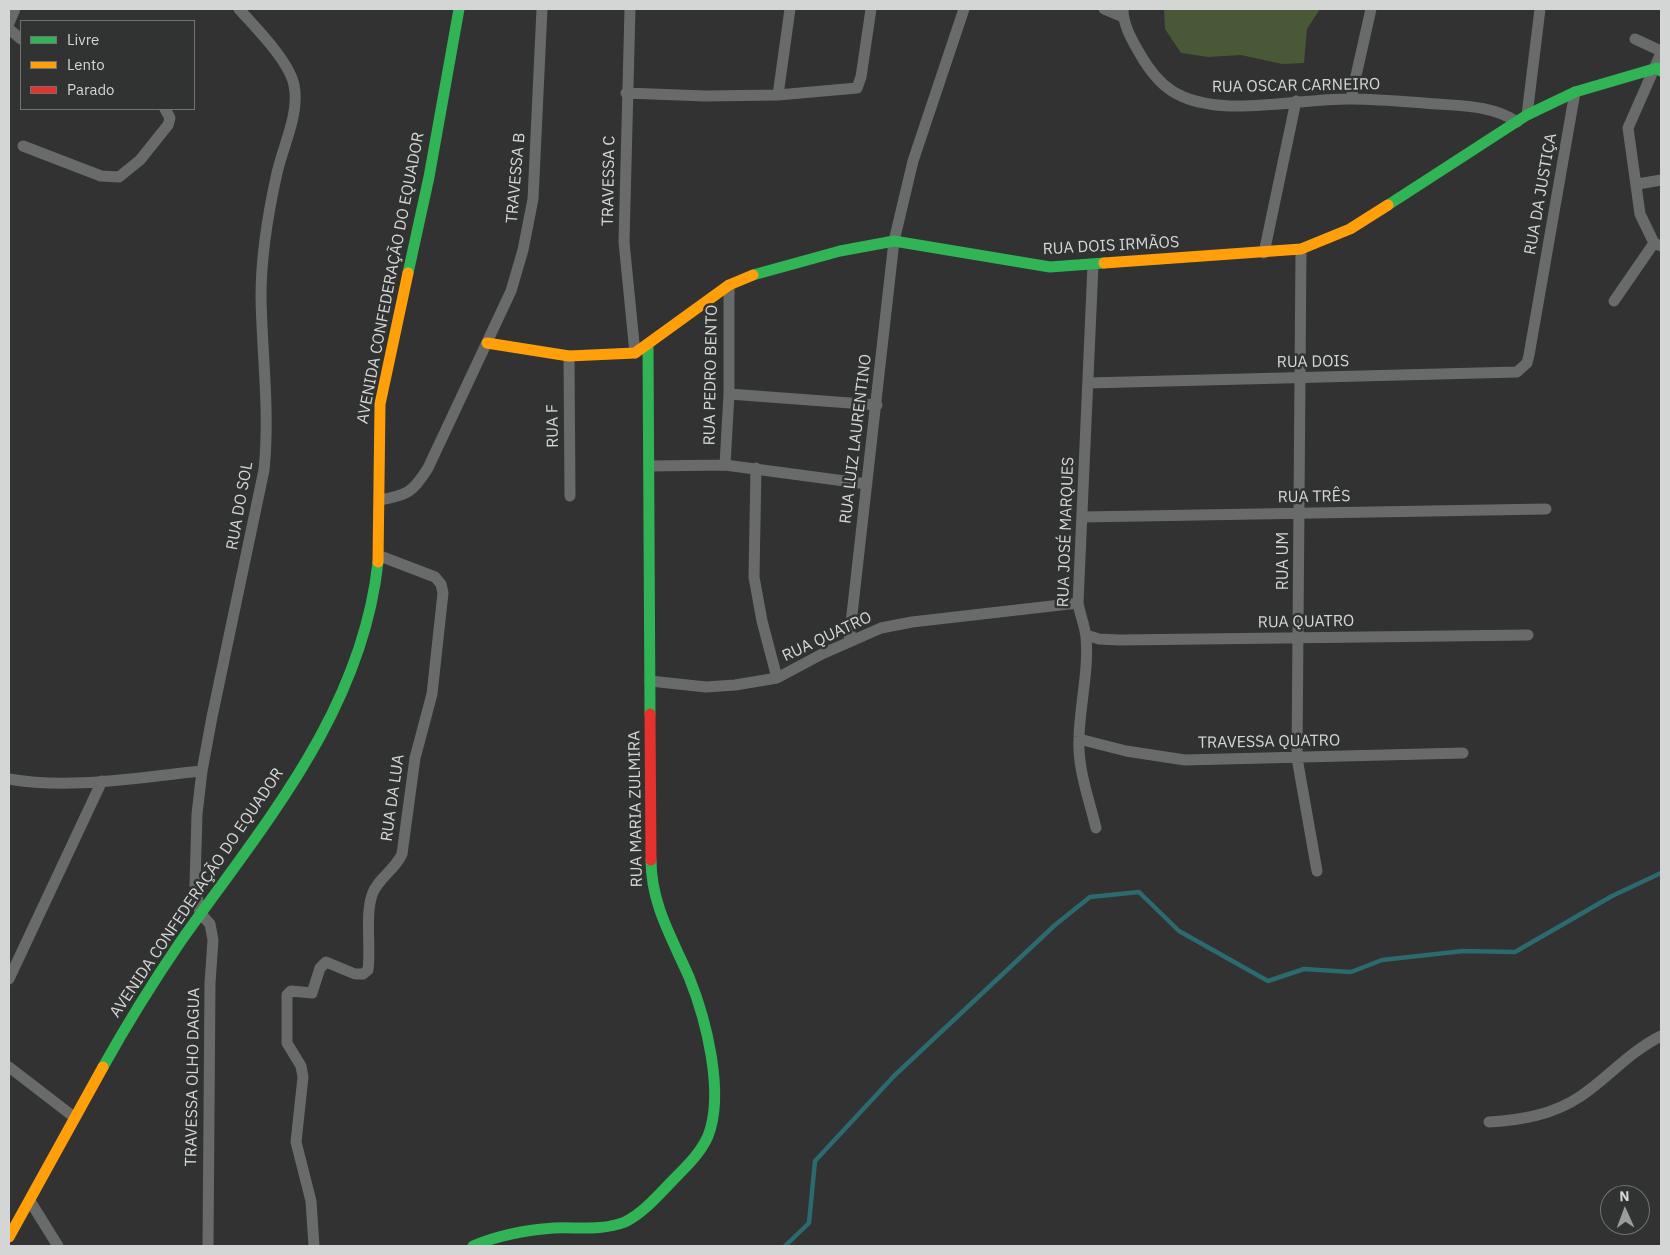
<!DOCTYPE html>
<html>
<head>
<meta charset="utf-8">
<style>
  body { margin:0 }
  #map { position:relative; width:1670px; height:1255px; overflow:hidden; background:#313231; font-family:"IBM Plex Sans",sans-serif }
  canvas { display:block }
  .frame { position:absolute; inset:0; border:10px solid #d4d6d5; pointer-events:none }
  .legend { position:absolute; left:20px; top:20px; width:175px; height:90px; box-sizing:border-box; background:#303331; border:1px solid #727473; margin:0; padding:6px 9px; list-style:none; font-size:15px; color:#d4d6d5 }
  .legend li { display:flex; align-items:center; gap:10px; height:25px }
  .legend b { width:25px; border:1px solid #727473 }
  .north { position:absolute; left:1600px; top:1185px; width:50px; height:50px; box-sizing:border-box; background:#303331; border:1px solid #727473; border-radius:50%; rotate:358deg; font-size:14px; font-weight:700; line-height:20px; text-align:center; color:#d4d6d5 }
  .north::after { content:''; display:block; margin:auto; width:18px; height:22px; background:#9b9d9c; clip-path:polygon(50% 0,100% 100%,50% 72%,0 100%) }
</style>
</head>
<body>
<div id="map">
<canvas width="1670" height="1255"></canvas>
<div class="frame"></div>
<ul class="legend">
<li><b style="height:6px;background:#30b455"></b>Livre</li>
<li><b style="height:6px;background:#ff9f0a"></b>Lento</li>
<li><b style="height:6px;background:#e5322d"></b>Parado</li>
</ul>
<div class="north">N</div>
</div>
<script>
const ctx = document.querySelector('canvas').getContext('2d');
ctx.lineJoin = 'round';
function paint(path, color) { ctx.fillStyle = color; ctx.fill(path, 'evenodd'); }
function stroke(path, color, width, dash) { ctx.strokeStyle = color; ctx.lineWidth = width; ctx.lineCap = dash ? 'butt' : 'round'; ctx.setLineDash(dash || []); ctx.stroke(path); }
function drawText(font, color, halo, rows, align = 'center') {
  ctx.font = font + ' "IBM Plex Sans",sans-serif'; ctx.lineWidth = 5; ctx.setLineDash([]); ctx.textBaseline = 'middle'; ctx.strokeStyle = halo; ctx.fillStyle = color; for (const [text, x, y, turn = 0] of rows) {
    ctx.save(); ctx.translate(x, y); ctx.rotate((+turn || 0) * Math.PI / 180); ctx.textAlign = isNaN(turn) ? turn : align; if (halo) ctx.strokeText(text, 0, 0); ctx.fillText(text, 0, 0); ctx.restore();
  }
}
paint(new Path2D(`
  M1164,9H1320L1307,29L1304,63L1282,64L1241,55L1208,57L1181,53L1165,29Z`), '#495836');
stroke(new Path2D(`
  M785,1246L809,1223L815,1161L894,1076L1055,925L1090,897L1139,892L1179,931L1268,981L1304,969L1351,972L1382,960L1463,951L1515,952L1612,896L1661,873`), '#2b6a6f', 4.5);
stroke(new Path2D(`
  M630,9L624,242L635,353
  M1104,9L1123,17
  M1123,9C1123,25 1132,40 1140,54C1148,68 1158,82 1172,91C1217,120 1298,98 1351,99C1379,99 1409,102 1437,104C1465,106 1494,106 1517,122
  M9,23L15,9
  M9,29L21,39
  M1635,39L1661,51
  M1661,53L1628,128L1640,214L1654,243L1661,246
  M626,93L705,96L778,95L857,88L861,77L871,9
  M778,95L790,9
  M1351,98L1371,9
  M1527,115L1540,9
  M23,146L101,176L119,177L140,160L168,125L170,118L165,109
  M1638,184L1661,180
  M1301,249L1297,758L1317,871
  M1264,253L1296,101
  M1093,265L1078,603C1080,615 1085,626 1086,637C1089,670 1080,704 1079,737C1077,767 1089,799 1096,828
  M1614,301L1654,243
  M569,356L570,496
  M1088,383L1517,372L1527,363L1529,355L1575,92
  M729,394L877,405
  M725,465L729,394V285
  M650,466L725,465L867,484
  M756,468L754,577L762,621L777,678
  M380,500C408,495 413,492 428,468L511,291L523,250L533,199L542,9
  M1083,517L1546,509
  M1086,635L1099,639L1119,640L1528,635
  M849,641L894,241L913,161L964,9
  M650,681L706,687L735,685L777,678L822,654L881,628L912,622L1078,603
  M1079,739L1126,751L1185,760L1463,753
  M9,779C72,790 138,777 202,771
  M9,979L102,781
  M9,1067L74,1117
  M1489,1122C1521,1120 1553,1115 1581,1096C1609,1077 1629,1052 1661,1036
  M30,1201L58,1246
  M208,1246L210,983L213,940L210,924L200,913L195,885L197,814L202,771L212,717L264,470C270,412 262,355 261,297C261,255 268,213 277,173C283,146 300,113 294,85C289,61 256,28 239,9
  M314,1246L311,1201L296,1142L303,1077L301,1066L287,1043V995L291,991L312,993L320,968L326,962L355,974H363L368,970C371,947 365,916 372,895C377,879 395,870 402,854L415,758L432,694L443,593L441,584L435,577L380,556`), '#696b6a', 11);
stroke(new Path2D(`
  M1388,205L1527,115L1575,92L1657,68L1661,71
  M408,273L429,177L459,9
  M753,275L840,251L894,241L1050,267L1104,263
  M648,344L650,714
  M103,1067C127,1024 153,982 181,941C264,824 362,711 378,562
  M473,1246C499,1235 525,1230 554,1228C577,1227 602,1231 625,1222C644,1213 661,1192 676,1177C688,1165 701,1152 708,1136C725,1093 706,1019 689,977C672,938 651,904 651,860`), '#30b455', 11);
stroke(new Path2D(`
  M1104,263L1301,249L1350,229L1388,205
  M487,343L569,356L635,353L729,285L753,275
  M378,562L380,404L408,273
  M9,1237L103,1067`), '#ff9f0a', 11);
stroke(new Path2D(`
  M650,714L651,860`), '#e5322d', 11);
drawText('16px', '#d4d6d5', '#303331', [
  ["RUA OSCAR CARNEIRO",1296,86,-1],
  ["TRAVESSA B",516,178,-85],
  ["TRAVESSA C",609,181,-89],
  ["RUA DA JUSTIÇA",1541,194,-80],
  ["RUA DOIS IRMÃOS",1111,246,-3],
  ["AVENIDA CONFEDERAÇÃO DO EQUADOR",391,278,-79],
  ["RUA DOIS",1313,362,-1],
  ["RUA PEDRO BENTO",711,375,-89],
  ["RUA F",553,426,-91],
  ["RUA LUIZ LAURENTINO",856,439,-83],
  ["RUA TRÊS",1314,497,-1],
  ["RUA DO SOL",240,506,-80],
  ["RUA JOSÉ MARQUES",1066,532,-88],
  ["RUA UM",1283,561,-90],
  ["RUA QUATRO",1306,622,-1],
  ["RUA QUATRO",827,637,-25],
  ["TRAVESSA QUATRO",1269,742,-1],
  ["RUA DA LUA",393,798,-82],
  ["RUA MARIA ZULMIRA",636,809,-91],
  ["AVENIDA CONFEDERAÇÃO DO EQUADOR",197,893,-56],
  ["TRAVESSA OLHO DAGUA",193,1077,-89]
]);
</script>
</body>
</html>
